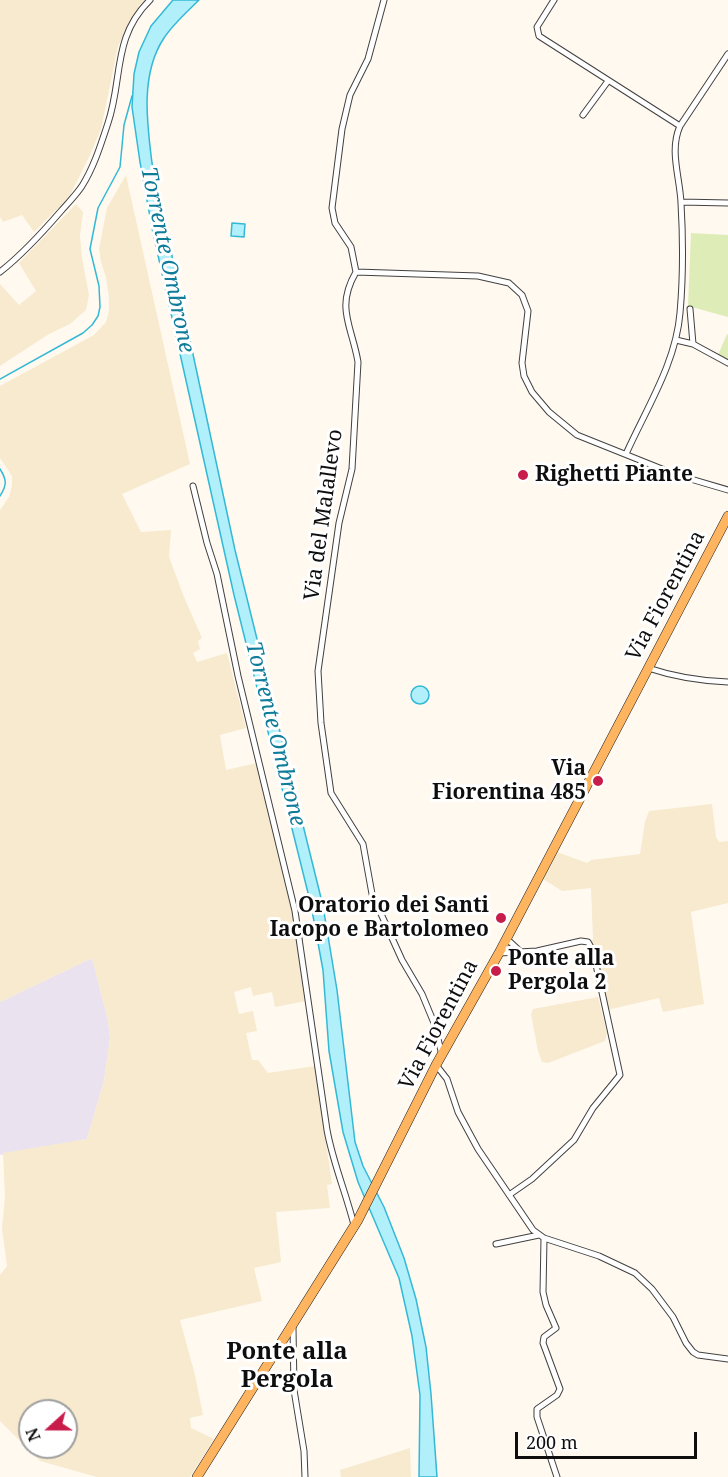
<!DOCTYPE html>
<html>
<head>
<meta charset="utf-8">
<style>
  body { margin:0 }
  #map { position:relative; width:728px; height:1477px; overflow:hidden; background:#fff9f0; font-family:"Noto Serif",serif }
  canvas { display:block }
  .north { position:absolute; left:18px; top:1399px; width:60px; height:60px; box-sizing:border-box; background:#fff; border:2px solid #9f9f9f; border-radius:50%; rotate:249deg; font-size:16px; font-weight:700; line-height:24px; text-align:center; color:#0e0e0e }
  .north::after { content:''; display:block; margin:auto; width:21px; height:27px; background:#c81d4b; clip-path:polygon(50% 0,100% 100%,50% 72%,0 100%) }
  .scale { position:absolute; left:515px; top:1432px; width:182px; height:27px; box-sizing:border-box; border:3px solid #0e0e0e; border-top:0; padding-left:8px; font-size:18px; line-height:21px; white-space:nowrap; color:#0e0e0e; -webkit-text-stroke:4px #fff; paint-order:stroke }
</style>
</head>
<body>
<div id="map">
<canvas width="728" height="1477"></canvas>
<div class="north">N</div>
<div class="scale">200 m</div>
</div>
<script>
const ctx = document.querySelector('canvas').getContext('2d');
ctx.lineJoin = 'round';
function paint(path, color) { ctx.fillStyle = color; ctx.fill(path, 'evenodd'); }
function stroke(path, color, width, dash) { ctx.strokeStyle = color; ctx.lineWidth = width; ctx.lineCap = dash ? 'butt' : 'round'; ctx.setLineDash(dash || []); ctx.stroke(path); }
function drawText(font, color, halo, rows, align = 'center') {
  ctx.font = font + ' "Noto Serif",serif'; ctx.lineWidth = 6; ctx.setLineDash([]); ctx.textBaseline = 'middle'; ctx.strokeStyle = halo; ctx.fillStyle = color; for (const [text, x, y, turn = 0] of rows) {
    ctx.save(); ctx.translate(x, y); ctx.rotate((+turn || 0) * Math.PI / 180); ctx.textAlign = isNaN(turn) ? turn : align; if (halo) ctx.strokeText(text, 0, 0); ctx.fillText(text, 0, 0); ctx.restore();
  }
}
paint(new Path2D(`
  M92,958L108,1020L110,1038L104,1081L87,1139L0,1155V1002Z`), '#eae2ee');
paint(new Path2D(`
  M0,0H145L139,6L118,46L101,129L90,155L69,197L34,232L22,215L3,222L0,217Z
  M126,175L190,464L122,494L141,532L171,530L169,557L184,597L202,638L198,641L200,649L193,653L197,662L227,653L246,728L220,735L226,770L257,763L292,912L306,1001L275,1007L272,992L253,996L251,987L234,992L239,1014L253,1011L257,1031L246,1033L252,1060H258L268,1073L315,1066L332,1184L327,1185L330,1208L276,1212L281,1262L254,1268L262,1301L180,1320L195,1375L203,1415L190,1418L191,1428L214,1439L190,1477H97L40,1461L0,1421V1275L7,1266L2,1228L5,1197L3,1153L87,1139L104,1081L110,1038L108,1020L92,958L0,1002V510L9,497L12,486V476L0,458V386L94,335L106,322L109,311V298L106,277L101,262L99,249L107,208ZM30,1411H66V1447H30Z
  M76,204L83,212L80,235L82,258L89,295L86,310L70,324L49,334L0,366V284L19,305L36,291L19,263Z
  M712,804L716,837L719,842L728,841V903L691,912L704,1004L663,1012L659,998L607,1010L591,942L593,939L591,888L562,891L543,879L557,852L587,863L591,860L640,854L645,822L649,811Z
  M598,997L607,1033L605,1041L548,1063L542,1062L538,1051L531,1014L533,1009Z
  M410,1448L411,1477H341L340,1470Z`), '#f7eace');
paint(new Path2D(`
  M691,233L728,235V317L688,306Z
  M727,334L728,335V360L718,355Z`), '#deecb7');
const water = new Path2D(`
  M173,0H199C187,12 173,24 164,38C140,74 147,123 152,163L235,550L323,906L337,990L355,1142L363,1166L384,1207L404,1258L416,1299L426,1347L431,1394L437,1477H419L420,1395L412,1336L399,1278L358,1182L343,1132L329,1051L323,970L311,905L234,595L153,233L140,162L132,107L134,74L139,52L151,26Z
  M232,223L245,224L244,237L231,236Z
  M411 695a9 9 0 1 1 18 0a9 9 0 1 1-18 0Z`);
paint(water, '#b1effa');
stroke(water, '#33b9d6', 1.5);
stroke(new Path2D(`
  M0,379L83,333L92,325L98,316L100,307L99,286L90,249L98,208L120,167L124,125L132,96
  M0,469C7,480 7,485 0,496`), '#33b9d6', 1.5);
const minor = new Path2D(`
  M554,0L537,27L539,36L680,126
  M583,115L608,81
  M681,202L728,203
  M0,272C23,254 42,233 61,211C68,203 76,195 82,186C94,167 101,144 108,123C123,79 112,37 150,0
  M356,272L351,247L335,223L332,208L342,129L350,95L368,59L384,0
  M690,309L693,344
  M676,340L693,344L728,363
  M626,454C646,409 676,363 680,313C683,279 683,237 681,203C680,177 669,151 680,126L728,54
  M193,486L207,543L217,574L238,676L295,911L327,1130C333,1163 346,1193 354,1225
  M648,668C675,677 700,681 728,682
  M507,939L521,952
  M499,953L537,951L581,941L588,942L593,951L620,1075L593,1108L574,1140L532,1179L509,1195
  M442,1055L434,1023L422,994L402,960L372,894L363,844L331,793L321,723L318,671L339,523L352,469L358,362C352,326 335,308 356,272L478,276L509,283L522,295L528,311L522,363L524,376L532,392L549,412L577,435L677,475L728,490
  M436,1065L447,1079L458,1112L478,1149L533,1230L544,1238L599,1256L635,1273L652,1289L673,1317L686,1343L693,1352L698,1355L728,1359
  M544,1238L543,1292L546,1305L556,1328L544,1337L543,1343L560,1389L557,1395L537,1409V1417L557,1477
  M496,1244L539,1235
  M293,1327L294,1390L304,1451L305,1477`);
const primary = new Path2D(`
  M197,1477L358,1220L436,1065L499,953L728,516`);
stroke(minor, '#414141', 7);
stroke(primary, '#1f1f1f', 10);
stroke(minor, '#fff', 5);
stroke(primary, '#ffb560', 9);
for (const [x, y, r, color] of [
  [523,475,6,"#c81d4b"],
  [598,781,6,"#c81d4b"],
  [501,918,6,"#c81d4b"],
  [496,971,6,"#c81d4b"]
]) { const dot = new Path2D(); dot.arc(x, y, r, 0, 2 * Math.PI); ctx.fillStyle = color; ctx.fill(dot); stroke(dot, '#fff', 2); }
drawText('bold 21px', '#0e0e0e', '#fff', [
  ["Righetti Piante",535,475],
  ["Via",586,769,"right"],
  ["Fiorentina 485",586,793,"right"],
  ["Oratorio dei Santi",489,906,"right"],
  ["Iacopo e Bartolomeo",489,930,"right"],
  ["Ponte alla",508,959],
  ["Pergola 2",508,983]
], 'left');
drawText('21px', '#0e0e0e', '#fff', [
  ["Via del Malallevo",324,515,-82],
  ["Via Fiorentina",666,596,-62],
  ["Via Fiorentina",439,1025,-62]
]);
drawText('italic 22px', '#0f7c9a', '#fff', [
  ["Torrente Ombrone",167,260,78],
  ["Torrente Ombrone",275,734,76]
]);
drawText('bold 24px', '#0e0e0e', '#fff', [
  ["Ponte alla",287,1352],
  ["Pergola",287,1380]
]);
</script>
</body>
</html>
